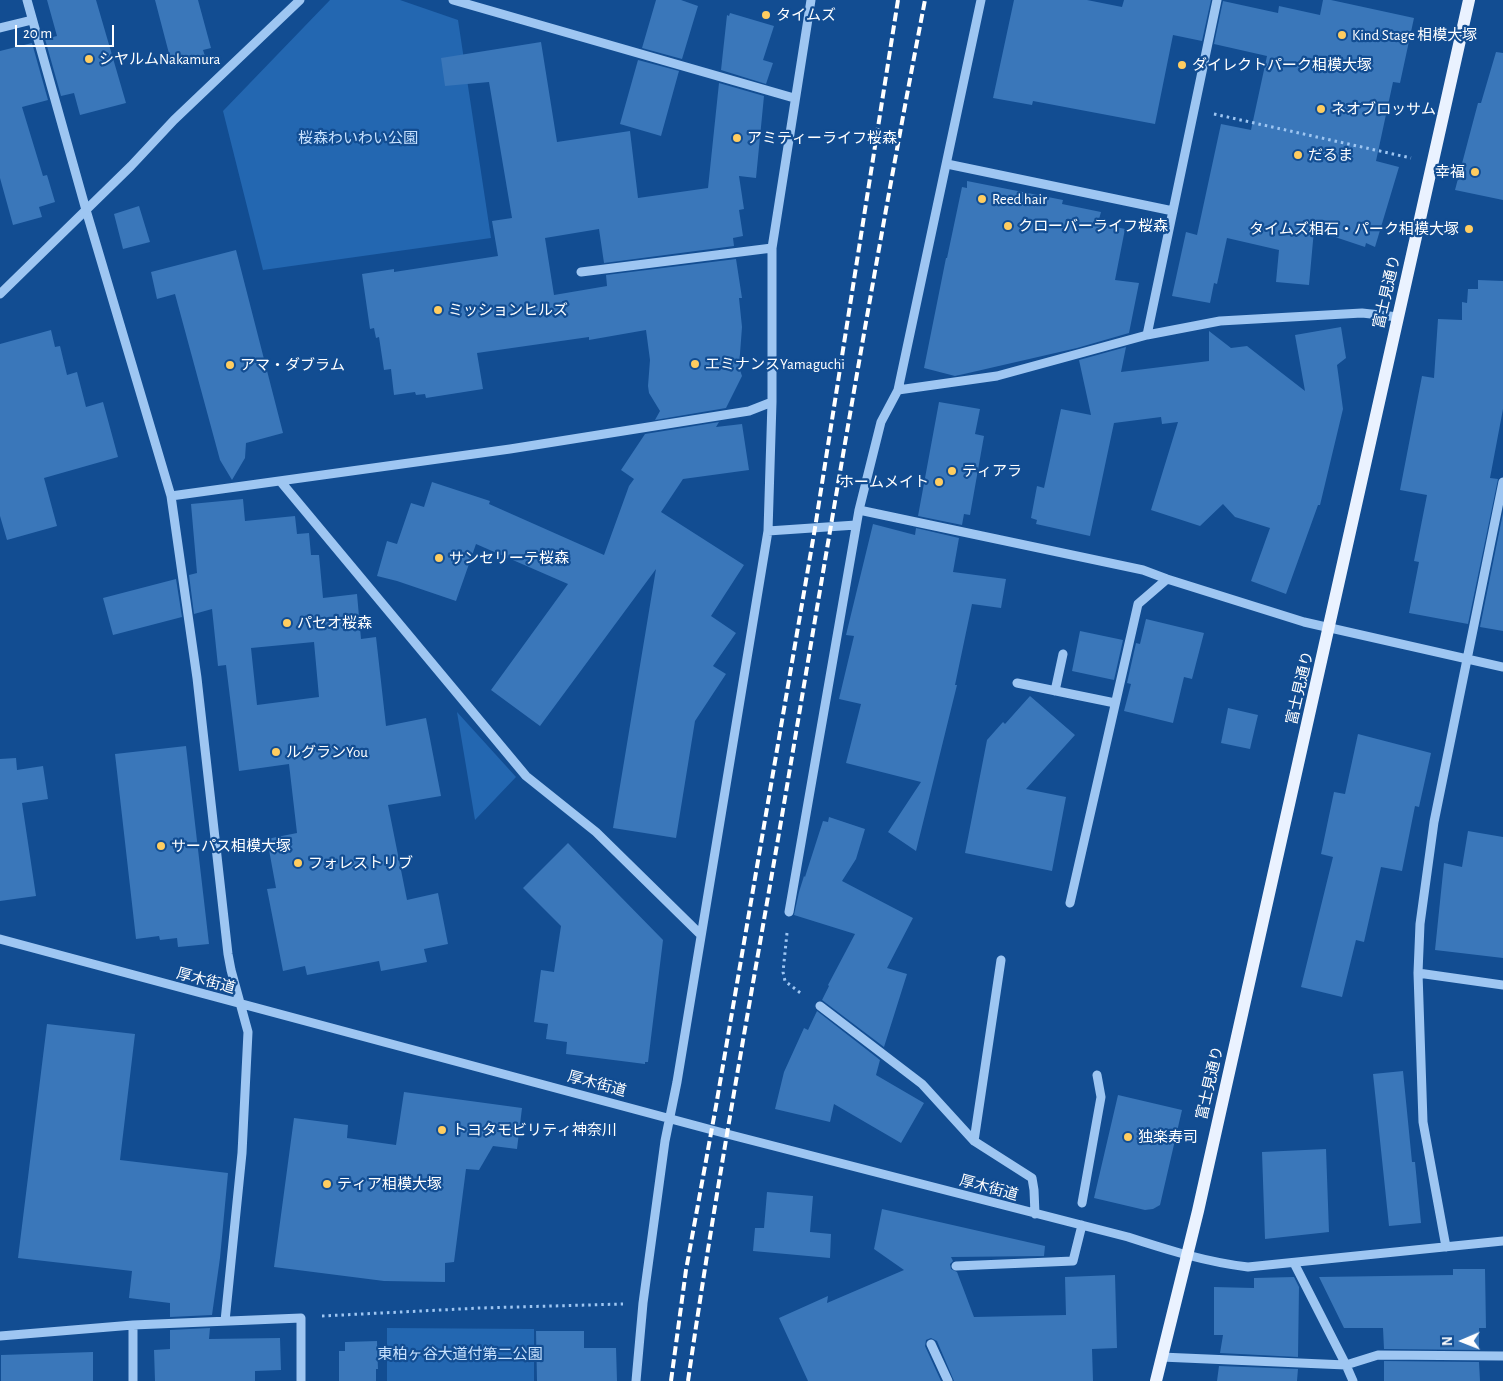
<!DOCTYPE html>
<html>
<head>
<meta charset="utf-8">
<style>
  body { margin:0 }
  #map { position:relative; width:1503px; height:1381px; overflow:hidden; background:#124d92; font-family:"Alegreya Sans",sans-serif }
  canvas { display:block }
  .north { position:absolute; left:1438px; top:1316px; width:50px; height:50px; -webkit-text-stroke:4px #124d92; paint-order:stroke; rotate:269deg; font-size:14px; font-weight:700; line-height:20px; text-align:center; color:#fff }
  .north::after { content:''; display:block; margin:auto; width:18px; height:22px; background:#fff; clip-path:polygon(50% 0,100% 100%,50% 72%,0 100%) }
  .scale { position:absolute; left:15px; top:25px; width:99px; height:22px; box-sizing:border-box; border:2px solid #fff; border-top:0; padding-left:6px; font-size:15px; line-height:18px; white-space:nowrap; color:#fff; -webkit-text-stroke:4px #124d92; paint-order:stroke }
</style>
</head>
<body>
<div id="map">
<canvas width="1503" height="1381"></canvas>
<div class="north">N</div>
<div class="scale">20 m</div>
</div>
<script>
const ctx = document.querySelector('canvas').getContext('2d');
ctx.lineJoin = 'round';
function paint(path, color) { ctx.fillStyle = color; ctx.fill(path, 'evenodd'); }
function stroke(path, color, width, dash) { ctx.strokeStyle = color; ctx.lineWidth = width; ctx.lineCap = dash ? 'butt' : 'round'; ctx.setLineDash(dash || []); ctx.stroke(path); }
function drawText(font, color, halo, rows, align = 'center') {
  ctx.font = font + ' "Alegreya Sans","Noto Sans JP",sans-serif'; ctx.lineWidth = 4.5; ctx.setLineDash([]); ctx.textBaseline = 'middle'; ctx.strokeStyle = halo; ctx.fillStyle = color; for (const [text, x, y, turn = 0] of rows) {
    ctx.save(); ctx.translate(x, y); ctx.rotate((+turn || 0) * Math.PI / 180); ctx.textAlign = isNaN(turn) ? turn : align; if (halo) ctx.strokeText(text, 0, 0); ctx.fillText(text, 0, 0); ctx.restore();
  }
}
paint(new Path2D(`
  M330,0H400L458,20L491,238L263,270L223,111Z
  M457,712L516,777L475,820Z
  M387,1328L534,1329V1381H387Z`), '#2367b1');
paint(new Path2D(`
  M47,0H96L126,103L80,115L74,93L61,96L45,39L57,36Z
  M155,0H198L211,48L203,50L205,56L172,65Z
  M656,0H681L698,6L682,59L642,48Z
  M1014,0H1087L1122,7L1124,0H1211L1202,41L1173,35L1155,124L1033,101L1032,105L993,98Z
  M1323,0H1331L1414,18L1400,83L1393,82L1376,161L1399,167L1375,247L1366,243L1365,247L1314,230L1309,285L1276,282L1279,250L1227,238L1217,284L1214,283L1210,303L1172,296L1186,232L1197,235L1221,124L1251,130L1267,56L1214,44L1223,1L1278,13L1279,6L1320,15Z
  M730,13L774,26L763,60L773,63L766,84L721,70L727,15L729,16Z
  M541,42L557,142L630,131L638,198L708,188L719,83L764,96L756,178L739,176L744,209L739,210L743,236L733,238L734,246L604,263L599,229L545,238L554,295L607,286L606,275L736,259L742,298H739L742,327L739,367L742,376L726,408L655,420L660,411L649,393L648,386L650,360L646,330L589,340V337L477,353L483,389L426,398L425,394L416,395L415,392L394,395L391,369L384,370L379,337L376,338L374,328L370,329L362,274L394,269V272L498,256L492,221L512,218L489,82L445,86L441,58Z
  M32,43L48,100L22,107L43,176L47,175L55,202L39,207L42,217L13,225L0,178V51Z
  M1496,52L1503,53V200L1455,190L1478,103H1481Z
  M638,60L679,71L661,136L620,124Z
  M967,181L1063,200L1062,204L1101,212L1098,223L1125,229L1115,280L1139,283L1129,333L1077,348L964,374L955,376L924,368L946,258H947L962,187L967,188Z
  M139,206L150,242L123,249L114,214Z
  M236,250L283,433L246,443L245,458L232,480L220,460L175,294L157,299L151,272Z
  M1478,280L1503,281V409L1490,478L1498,479L1468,624L1409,613L1419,562L1414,561L1427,495L1400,490L1422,376L1434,378L1438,319L1462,320V302L1467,303L1468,289H1478Z
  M1341,327L1346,358L1337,365L1343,409L1320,505H1318L1286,594L1251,581L1270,528L1235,517L1223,504L1200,526L1151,510L1178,422L1162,424L1161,417L1114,423L1090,536L1036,524L1037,520L1031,518L1037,486L1044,488L1061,409L1091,415L1079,360L1126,347L1121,372L1209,361V331L1231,348L1247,346L1305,391L1295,335Z
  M51,330L55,347L60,346L67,375L77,372L86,407L103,402L118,457L44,478L57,526L7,540L0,516V344Z
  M939,402L980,409L975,434L984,436L970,515L964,514L962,525L918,516Z
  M719,422L716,427L742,424L749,470L683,479L661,512L744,565L711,616L736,633L713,666L726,674L695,721L676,838L613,828L656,569L540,726L491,690L568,584L476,544L456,601L397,581L377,576L387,541L397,544L411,503L424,507L432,482L490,501L489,504L604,555L629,486L634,479L621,470L645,434Z
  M243,499L245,521L295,516L297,534L309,533L311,555H319L323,598L357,594L361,639L376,637L386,726L426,718L441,796L388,805L407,900L438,893L448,944L424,949L427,962L381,971L379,961L307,975L305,966L283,971L267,889L276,888L267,839L297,833L289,764L239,771L226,665L218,666L212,609L194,614L189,575L197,573L191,504ZM314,642L319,697L257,705L251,648Z
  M1503,513V631L1480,627Z
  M873,524L915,535L916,528L959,538L953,572L1006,579L1001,608L972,604L955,685H957L916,851L888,832L921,782L846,763L861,704L839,699L854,636L846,635Z
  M176,579L182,617L113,635L103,598Z
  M1146,619L1204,633L1192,679L1184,677L1173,723L1124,711L1131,684L1127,683L1136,643L1140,644Z
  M1080,631L1123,640L1114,680L1072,671Z
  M1030,696L1075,735L1026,789L1066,797L1052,871L965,853L987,740L1003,722L1005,724Z
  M1228,708L1258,715L1250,749L1221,743Z
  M1358,734L1431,753L1419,807L1415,806L1402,871L1381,867L1364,942L1356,940L1342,997L1301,987L1333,857L1321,854L1334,792L1345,794Z
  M186,746L209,944L178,947L177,938L160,940L159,936L136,939L115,754Z
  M16,758L17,770L43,766L48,799L22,803L36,896L0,901V759Z
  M829,817L865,829L856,859L842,881L913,918L887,968L907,974L884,1047L822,1000L829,986L828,985L855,934L794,915L799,892L804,876L805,877L823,821L828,822Z
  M1468,831L1503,837V958L1435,950L1444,863L1462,867Z
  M568,843L663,940L648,1062H645V1064L566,1054L567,1042L546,1039L548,1024L534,1022L541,970L554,972L561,926L523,888Z
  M817,1011L880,1060L876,1075L924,1103L901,1143L834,1104L830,1122L775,1109L784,1072L804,1028L808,1030Z
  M47,1024L135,1034L120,1160L228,1173L220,1258L212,1315L170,1317V1303L129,1298L132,1271L18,1258Z
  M1403,1071L1412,1162H1415L1421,1223L1389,1226L1373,1074Z
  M404,1092L522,1108L517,1149L493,1146L479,1170L466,1169L454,1262L445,1263V1282L384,1281L274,1267L294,1118L348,1125L347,1138L396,1145Z
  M1118,1095L1182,1110L1160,1205L1153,1209L1145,1210L1094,1198Z
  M1326,1149L1329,1232L1265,1239L1262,1152Z
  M767,1192L813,1196L810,1232L831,1234L830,1258L753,1251L755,1228H764Z
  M882,1209L1045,1246L1044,1256L951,1257L953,1261L950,1264L951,1269L957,1272L974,1317L1066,1315L1065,1277L1115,1275L1117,1348L1092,1349L1093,1381H954L937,1341L931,1338L926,1340L925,1346L941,1381H808L779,1318L828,1296L827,1303L904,1270L874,1249Z
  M1453,1269H1485L1486,1328H1479V1350L1384,1349L1383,1328H1344L1319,1277L1453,1275Z
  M1294,1277L1299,1287L1298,1357L1220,1353L1223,1335H1214V1287L1254,1288V1278Z
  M210,1328L209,1339L280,1338L281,1370L255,1371V1381H155L154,1350L170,1349V1330Z
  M536,1331H584V1348H616L617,1381H537Z
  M377,1341L378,1369H376V1381H339V1351H345V1342Z
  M93,1352V1381H1V1355Z
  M1384,1361L1479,1362L1480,1381H1384Z
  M1219,1366L1298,1369L1297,1381H1217Z`), '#3a77ba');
stroke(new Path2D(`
  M1214,114L1411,158
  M787,933L783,972L785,981L803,995
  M322,1316L480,1308L623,1304`), '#9ec6f2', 3, [2.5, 4]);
stroke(new Path2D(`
  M27,0L86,210L171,496L197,678L228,954L231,970L248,1032L242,1153L225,1321
  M453,0L794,98
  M0,28L32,20
  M947,164L1173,211
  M581,272L772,248
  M0,294L131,166L174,120L300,0
  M1147,335L1217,0
  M898,390L997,376L1147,335L1220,321L1362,313L1398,317
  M281,482L526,776L596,832L701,935
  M171,496L510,449L749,411L772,402
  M859,510L1143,570L1167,579L1304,622L1503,667
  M768,531L856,525
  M1017,683L1115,703
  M1055,691L1063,654
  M1070,903L1138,604L1167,579
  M789,912L859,510L881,422L898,390L981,0
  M0,939L727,1134L1128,1237C1168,1250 1206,1262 1248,1267L1503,1241
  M1418,973L1503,985
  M820,1006L922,1084L974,1141L1032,1178L1034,1190L1035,1214
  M974,1141L1001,960
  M1082,1203L1101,1097L1097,1075
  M1446,1247L1423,1122L1418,973L1420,924L1434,822L1503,482
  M1294,1263L1346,1365L1378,1355L1503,1356
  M956,1266L1073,1261L1082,1225
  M0,1336L133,1325L301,1318V1381
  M931,1344L948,1381
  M1161,1357L1346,1365L1353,1381
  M133,1381V1325
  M636,1381L643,1303L665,1141L677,1082L768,531L772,402V248L811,0`), '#9ec6f2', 9);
stroke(new Path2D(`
  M1156,1381L1198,1211L1469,0`), '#eaf2ff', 12);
stroke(new Path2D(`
  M671,1381L686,1270L716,1106L815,528L898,0
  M688,1381C716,1186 752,992 785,798C830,531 874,265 925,0`), '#fff', 4, [9, 4]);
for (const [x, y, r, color] of [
  [766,15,5,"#ffcd60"],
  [1342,35,5,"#ffcd60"],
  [89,59,5,"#ffcd60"],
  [1182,65,5,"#ffcd60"],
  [1321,109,5,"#ffcd60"],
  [737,138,5,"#ffcd60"],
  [1298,155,5,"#ffcd60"],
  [1475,172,5,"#ffcd60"],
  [982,199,5,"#ffcd60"],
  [1008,226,5,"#ffcd60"],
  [1469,229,5,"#ffcd60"],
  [438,310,5,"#ffcd60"],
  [695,364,5,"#ffcd60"],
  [230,365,5,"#ffcd60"],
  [952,471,5,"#ffcd60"],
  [939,482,5,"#ffcd60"],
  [439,558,5,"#ffcd60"],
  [287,623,5,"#ffcd60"],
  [276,752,5,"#ffcd60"],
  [161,846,5,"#ffcd60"],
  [298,863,5,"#ffcd60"],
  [442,1130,5,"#ffcd60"],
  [1128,1137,5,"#ffcd60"],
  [327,1184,5,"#ffcd60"]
]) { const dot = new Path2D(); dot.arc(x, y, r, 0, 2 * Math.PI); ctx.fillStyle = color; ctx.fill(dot); stroke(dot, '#124d92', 2); }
drawText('15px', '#fff', '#124d92', [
  ["タイムズ",776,15],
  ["Kind Stage 相模大塚",1352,35],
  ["シヤルムNakamura",99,59],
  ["ダイレクトパーク相模大塚",1192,65],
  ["ネオブロッサム",1331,109],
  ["アミティーライフ桜森",747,138],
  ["だるま",1308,155],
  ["幸福",1465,172,"right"],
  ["Reed hair",992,199],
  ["クローバーライフ桜森",1018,226],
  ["タイムズ相石・パーク相模大塚",1459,229,"right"],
  ["ミッションヒルズ",448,310],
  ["エミナンスYamaguchi",705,364],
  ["アマ・ダブラム",240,365],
  ["ティアラ",962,471],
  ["ホームメイト",929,482,"right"],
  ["サンセリーテ桜森",449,558],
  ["パセオ桜森",297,623],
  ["ルグランYou",286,752],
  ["サーパス相模大塚",171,846],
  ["フォレストリブ",308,863],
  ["トヨタモビリティ神奈川",452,1130],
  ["独楽寿司",1138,1137],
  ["ティア相模大塚",337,1184]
], 'left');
drawText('15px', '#c6e0fd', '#124d92', [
  ["桜森わいわい公園",358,138],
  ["東柏ヶ谷大道付第二公園",460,1354]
]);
drawText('15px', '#fff', '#124d92', [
  ["富士見通り",1387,292,-77],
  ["富士見通り",1300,688,-77],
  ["厚木街道",206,981,15],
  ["富士見通り",1210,1083,-77],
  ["厚木街道",597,1084,15],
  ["厚木街道",989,1188,15]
]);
</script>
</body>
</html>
